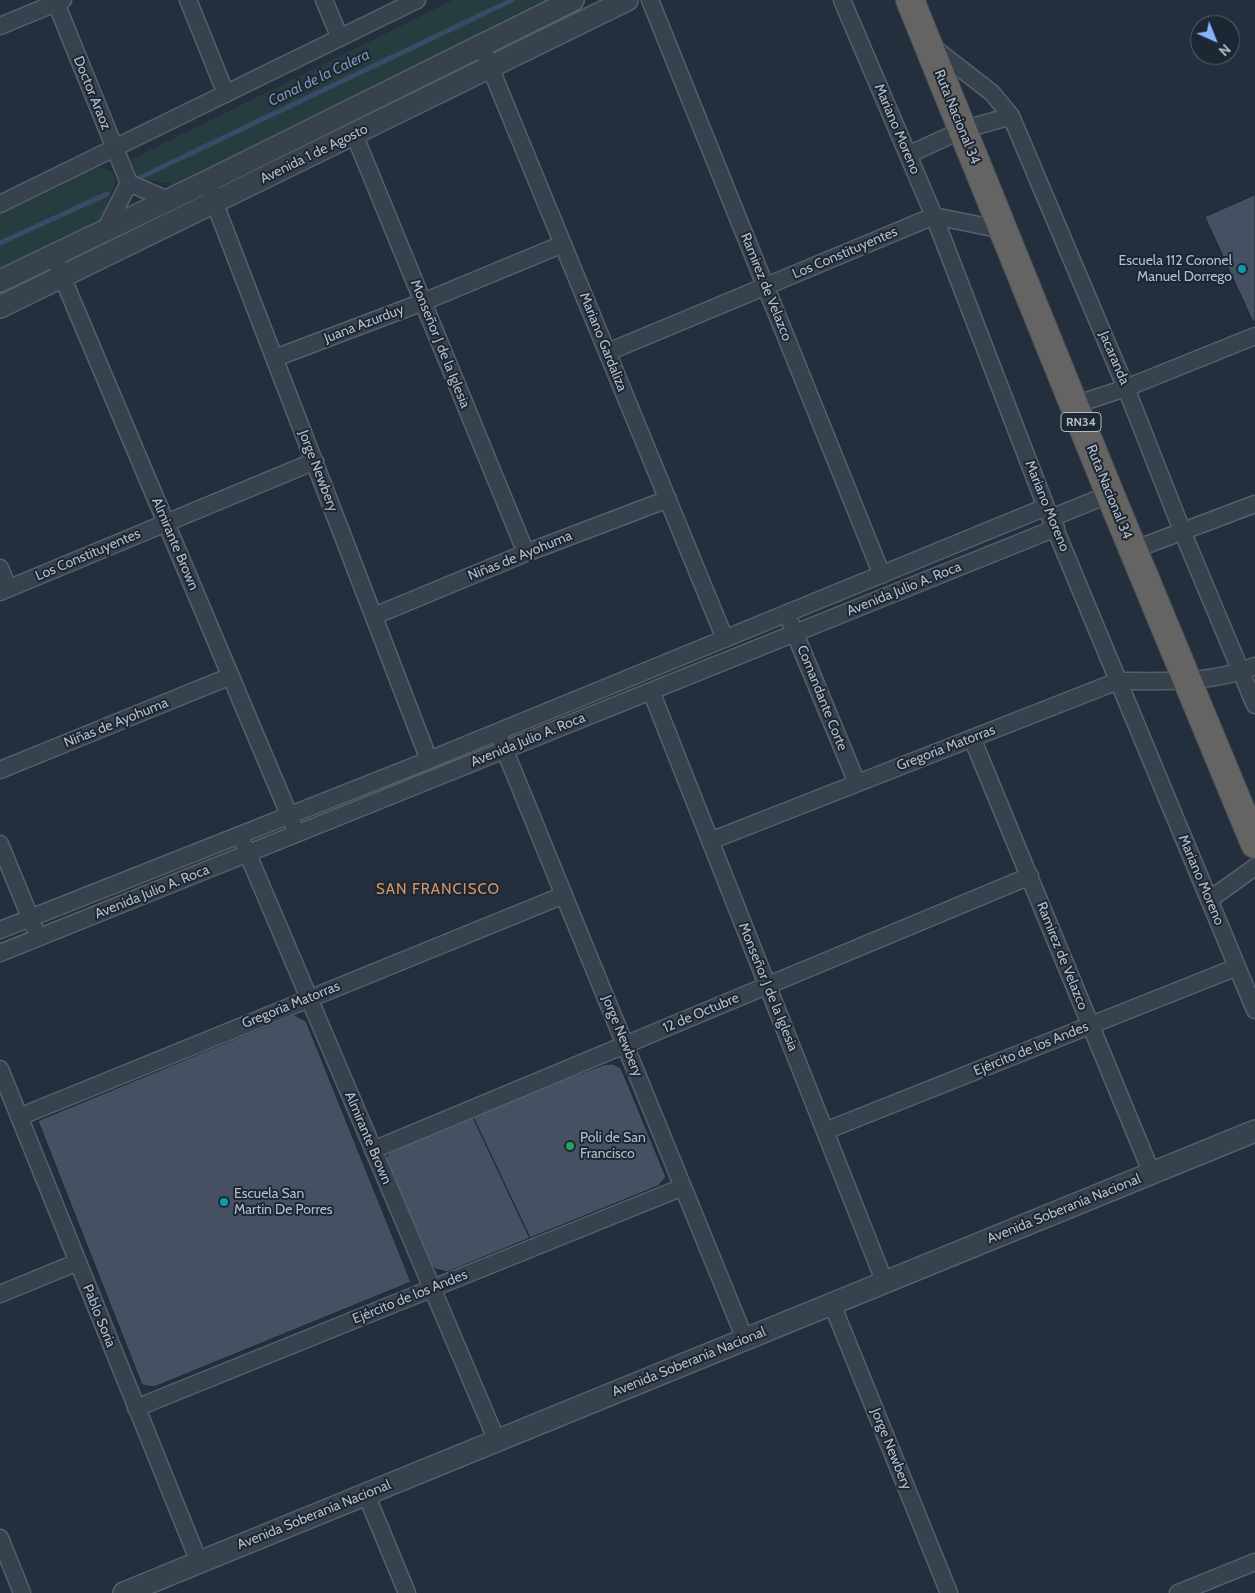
<!DOCTYPE html>
<html>
<head>
<meta charset="utf-8">
<style>
  body { margin:0 }
  #map { position:relative; width:1255px; height:1593px; overflow:hidden; background:#242f3e; font-family:Cabin,sans-serif }
  canvas { display:block }
  .north { position:absolute; left:1190px; top:15px; width:50px; height:50px; box-sizing:border-box; background:#1d2633; border:1px solid #59626f; border-radius:50%; rotate:136deg; font-size:14px; font-weight:700; line-height:20px; text-align:center; color:#b4bcc9 }
  .north::after { content:''; display:block; margin:auto; width:18px; height:22px; background:#8ab4f8; clip-path:polygon(50% 0,100% 100%,50% 72%,0 100%) }
</style>
</head>
<body>
<div id="map">
<canvas width="1255" height="1593"></canvas>
<div class="north">N</div>
</div>
<script>
const ctx = document.querySelector('canvas').getContext('2d');
ctx.lineJoin = 'round';
function paint(path, color) { ctx.fillStyle = color; ctx.fill(path, 'evenodd'); }
function stroke(path, color, width, dash) { ctx.strokeStyle = color; ctx.lineWidth = width; ctx.lineCap = dash ? 'butt' : 'round'; ctx.setLineDash(dash || []); ctx.stroke(path); }
function drawText(font, color, halo, rows, align = 'center') {
  ctx.font = font + ' Cabin,sans-serif'; ctx.lineWidth = 4; ctx.setLineDash([]); ctx.textBaseline = 'middle'; ctx.strokeStyle = halo; ctx.fillStyle = color; for (const [text, x, y, turn = 0] of rows) {
    ctx.save(); ctx.translate(x, y); ctx.rotate((+turn || 0) * Math.PI / 180); ctx.textAlign = isNaN(turn) ? turn : align; if (halo) ctx.strokeText(text, 0, 0); ctx.fillText(text, 0, 0); ctx.restore();
  }
}
paint(new Path2D(`
  M453,0H554L176,184L137,179L130,160Z
  M101,167L112,172L116,181L103,219L0,269V214L85,172Z`), '#263c3f');
stroke(new Path2D(`
  M137,179L512,0
  M0,243L107,194`), '#394c67', 5);
const building = new Path2D(`
  M1255,195V321L1253,322L1205,217Z
  M294,1015L306,1021L411,1282L154,1387L142,1385L38,1121Z
  M613,1064L621,1068L666,1177L658,1186L530,1238L472,1115L603,1065Z
  M472,1115L530,1238L447,1272L436,1269L429,1263L385,1160L389,1152L396,1145Z`);
paint(building, '#455162');
stroke(building, '#1f2835', 1);
const minor = new Path2D(`
  M188,0L226,94
  M324,0L340,38
  M650,0L882,575
  M842,0L934,216L1046,507L1255,1010
  M56,3L129,183
  M0,26L63,0
  M481,45L725,639
  M933,47L992,93L1011,116L1126,388L1183,533L1255,705
  M354,134L526,553
  M908,155L962,130L1011,116
  M129,183L168,200
  M210,191L429,760
  M0,204L417,0
  M105,230L129,183
  M53,255L293,824
  M608,352L934,216L1003,230
  M275,358L423,302L563,244
  M1074,405L1126,388L1255,336
  M1051,518L1110,494
  M1133,550L1255,504
  M0,568L8,588
  M0,592L315,461
  M374,616L526,553L668,499
  M791,624L857,783
  M651,691L885,1283
  M972,738L1152,1174
  M501,741L745,1339
  M0,770L231,676
  M710,841L1118,681C1164,681 1212,684 1255,666
  M0,844L34,927
  M244,845L497,1441
  M1209,900L1255,867
  M0,930L429,760L1046,507
  M0,953L1056,528
  M0,1069L199,1562
  M19,1117L564,895
  M825,1131L1237,967
  M373,1150L1030,876
  M0,1294L78,1262
  M832,1304L949,1593
  M136,1408L683,1187
  M366,1494L407,1593
  M0,1538L22,1593
  M1178,1593L1255,1562`);
const tertiary = new Path2D(`
  M0,281L206,182L573,0
  M0,307L627,0
  M124,1593L1255,1131`);
const trunk = new Path2D(`
  M910,0L1110,494L1255,844`);
stroke(minor, '#565f6c', 19);
stroke(tertiary, '#565f6c', 24);
stroke(trunk, '#434c59', 30);
stroke(minor, '#38414e', 16);
stroke(tertiary, '#38414e', 21);
stroke(trunk, '#656462', 28);
for (const [x, y, r, color] of [
  [1242,269,5,"#0f9aa8"],
  [570,1146,5,"#2e9e5b"],
  [224,1202,5,"#0f9aa8"]
]) { const dot = new Path2D(); dot.arc(x, y, r, 0, 2 * Math.PI); ctx.fillStyle = color; ctx.fill(dot); stroke(dot, '#1d2633', 2); }
for (const [x, y, w] of [
  [1081,422,40]
]) { const box = new Path2D(); box.roundRect(x - w / 2, y - 9.5, w, 19, 4); ctx.fillStyle = '#1d2633'; ctx.fill(box); stroke(box, '#b4bcc9', 1); }
drawText('bold 12px', '#b4bcc9', null, [
  ["RN34",1081,422]
]);
drawText('14px', '#b4bcc9', '#1d2633', [
  ["Doctor Araoz",92,93,68],
  ["Ruta Nacional 34",957,117,68],
  ["Mariano Moreno",897,129,67],
  ["Avenida 1 de Agosto",314,154,-26],
  ["Los Constituyentes",845,253,-23],
  ["Ramirez de Velazco",766,287,68],
  ["Juana Azurduy",364,324,-21],
  ["Mariano Gardaliza",603,342,68],
  ["Monseñor J de la Iglesia",440,344,68],
  ["Jacaranda",1114,358,67],
  ["Jorge Newbery",318,471,69],
  ["Ruta Nacional 34",1109,492,68],
  ["Mariano Moreno",1047,506,68],
  ["Almirante Brown",175,544,67],
  ["Los Constituyentes",88,555,-23],
  ["Niñas de Ayohuma",520,556,-22],
  ["Avenida Julio A. Roca",904,589,-22],
  ["Comandante Corte",822,698,68],
  ["Niñas de Ayohuma",116,723,-22],
  ["Avenida Julio A. Roca",528,740,-22],
  ["Gregoria Matorras",946,748,-21],
  ["Mariano Moreno",1201,880,67],
  ["Avenida Julio A. Roca",152,892,-22],
  ["Ramirez de Velazco",1062,956,68],
  ["Monseñor J de la Iglesia",768,987,68],
  ["Gregoria Matorras",291,1005,-22],
  ["12 de Octubre",701,1013,-23],
  ["Jorge Newbery",622,1036,68],
  ["Ejército de los Andes",1031,1049,-22],
  ["Almirante Brown",368,1138,67],
  ["Avenida Soberanía Nacional",1064,1209,-22],
  ["Ejército de los Andes",410,1297,-22],
  ["Pablo Soria",99,1316,68],
  ["Avenida Soberanía Nacional",689,1362,-22],
  ["Jorge Newbery",891,1449,68],
  ["Avenida Soberanía Nacional",314,1515,-22]
]);
drawText('14px', '#b4bcc9', '#1d2633', [
  ["Escuela 112 Coronel",1232,261,"right"],
  ["Manuel Dorrego",1232,277,"right"],
  ["Poli de San",580,1138],
  ["Francisco",580,1154],
  ["Escuela San",234,1194],
  ["Martin De Porres",234,1210]
], 'left');
drawText('italic 15px', '#7c92b1', '#1d2633', [
  ["Canal de la Calera",319,78,-26]
]);
ctx.letterSpacing = '1px';
drawText('15px', '#d59563', '#1d2633', [
  ["SAN FRANCISCO",438,890]
]);
ctx.letterSpacing = '0px';
</script>
</body>
</html>
